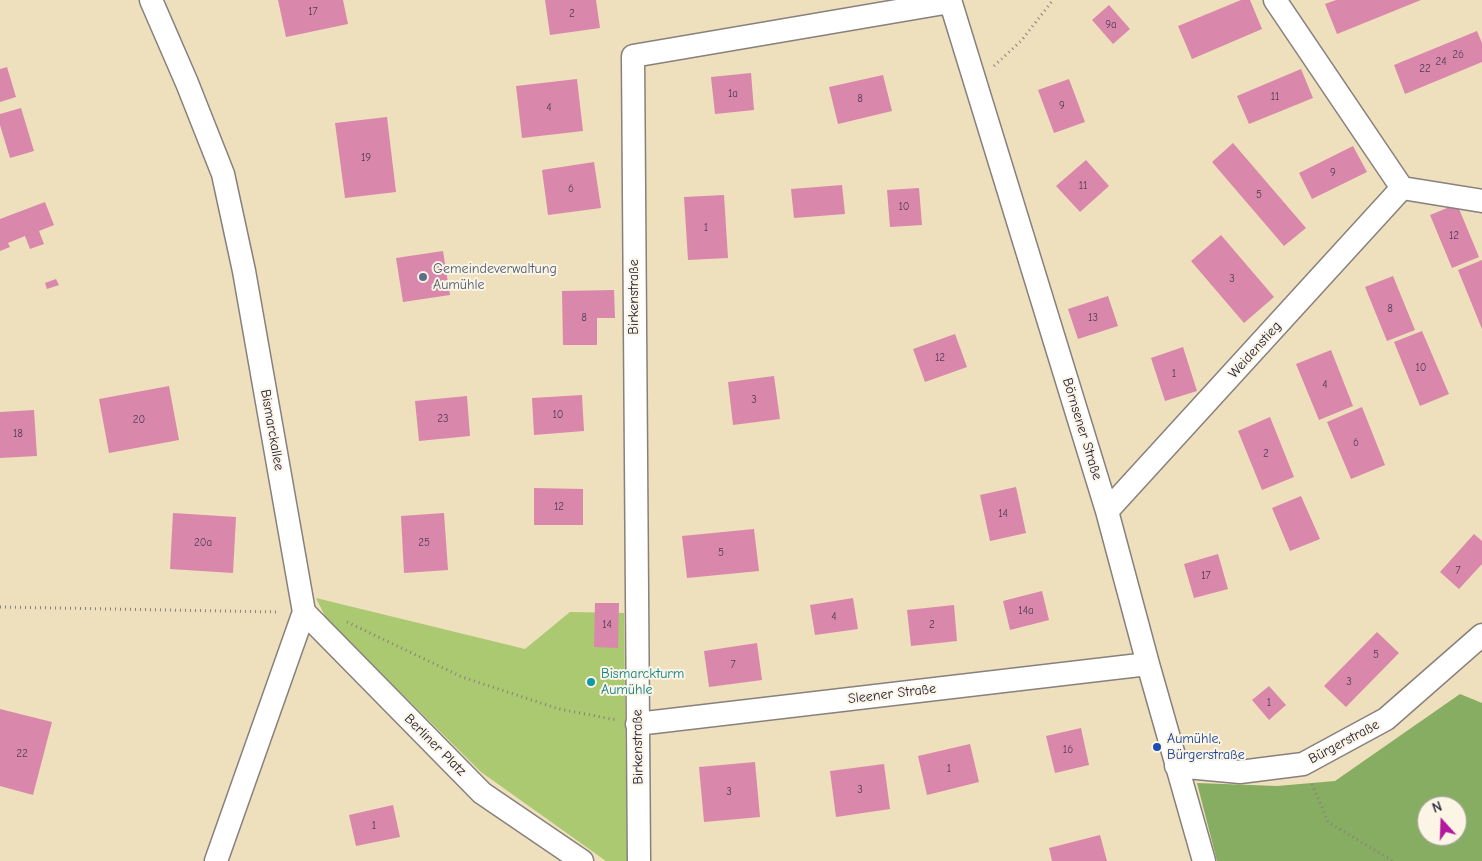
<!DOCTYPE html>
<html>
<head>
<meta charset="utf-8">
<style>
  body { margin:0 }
  #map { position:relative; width:1482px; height:861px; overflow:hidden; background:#eedfbd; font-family:"Comic Neue",sans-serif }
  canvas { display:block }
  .north { position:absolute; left:1417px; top:796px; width:50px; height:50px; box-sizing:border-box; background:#fcf5e5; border:1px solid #a5a1a1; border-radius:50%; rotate:340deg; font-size:14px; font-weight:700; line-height:20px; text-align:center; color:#22223b }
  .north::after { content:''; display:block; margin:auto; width:18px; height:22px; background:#b5179e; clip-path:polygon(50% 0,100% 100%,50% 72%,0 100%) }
</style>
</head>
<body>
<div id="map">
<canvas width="1482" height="861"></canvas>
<div class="north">N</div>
</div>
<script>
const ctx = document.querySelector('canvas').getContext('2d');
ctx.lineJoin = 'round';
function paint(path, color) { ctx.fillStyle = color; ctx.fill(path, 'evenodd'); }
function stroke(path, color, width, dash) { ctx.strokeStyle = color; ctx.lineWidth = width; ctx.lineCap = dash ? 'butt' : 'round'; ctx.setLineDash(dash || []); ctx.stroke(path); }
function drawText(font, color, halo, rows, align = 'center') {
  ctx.font = font + ' "Comic Neue",sans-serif'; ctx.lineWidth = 4; ctx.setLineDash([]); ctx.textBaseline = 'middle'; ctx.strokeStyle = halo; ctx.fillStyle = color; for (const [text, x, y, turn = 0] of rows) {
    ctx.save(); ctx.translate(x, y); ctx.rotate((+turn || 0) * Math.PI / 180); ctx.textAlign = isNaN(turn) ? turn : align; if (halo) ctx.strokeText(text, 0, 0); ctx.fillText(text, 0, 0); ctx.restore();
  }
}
paint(new Path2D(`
  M316,598L525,649L570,612L624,613L627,861H606L481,772L327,620Z`), '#aac970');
paint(new Path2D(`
  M1460,694L1482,703V861H1217L1197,783L1277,786L1335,781ZM1427,806H1457V836H1427Z`), '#87ad62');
paint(new Path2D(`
  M278,0H343L348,24L286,37Z
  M545,0H596L600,28L550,35Z
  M1241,0H1250L1262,29L1192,59L1178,26Z
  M1336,0H1421L1337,34L1325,4Z
  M1109,5L1130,29L1113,44L1092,20Z
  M1477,31L1482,43V62L1405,94L1394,65Z
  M7,67L16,97L0,102V69Z
  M1301,69L1313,98L1249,124L1237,96Z
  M751,73L754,110L715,114L711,77Z
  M883,75L892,111L838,124L829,87Z
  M577,79L583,131L522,138L516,86Z
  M1069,79L1085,122L1054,133L1038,90Z
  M21,108L34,151L10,158L0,125V114Z
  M387,117L396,192L345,198L335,123Z
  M1233,143L1306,228L1284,246L1212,162Z
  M1353,146L1367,172L1312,199L1299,173Z
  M1086,160L1109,186L1080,212L1056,186Z
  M594,162L601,208L548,215L542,170Z
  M842,185L845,214L794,218L791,189Z
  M919,188L922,225L890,227L887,190Z
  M724,195L728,258L688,260L684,197Z
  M45,202L54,225L39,231L44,244L30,249L25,236L8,243L10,247L0,251V219Z
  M1457,204L1479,257L1452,268L1430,215Z
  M1221,235L1274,297L1244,323L1191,261Z
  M443,251L450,295L403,302L396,258Z
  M1482,260V329L1458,270Z
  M1393,276L1415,330L1387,341L1365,287Z
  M56,279L59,285L47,289L45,283Z
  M614,290L615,318H597V345H563L562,291Z
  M1108,296L1118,326L1078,339L1068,309Z
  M1422,331L1449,394L1420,406L1394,342Z
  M955,334L967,367L925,382L913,349Z
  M1183,347L1197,391L1165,401L1151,358Z
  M1331,350L1353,406L1319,420L1296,364Z
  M774,376L780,419L733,425L728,382Z
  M169,386L179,440L109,453L99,399Z
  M582,395L584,431L534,435L532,398Z
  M467,396L470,436L419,441L415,401Z
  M1362,407L1385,465L1351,479L1327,422Z
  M34,410L37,456L0,458V412Z
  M1270,417L1294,477L1262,490L1238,431Z
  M1016,487L1026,533L990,541L980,495Z
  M534,488L583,489V525H534Z
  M1301,496L1320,539L1290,551L1272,508Z
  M173,513L236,517L233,573L170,569Z
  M444,513L448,570L404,573L401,516Z
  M754,529L759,571L687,578L682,536Z
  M1474,534L1482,541V564L1459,589L1440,572Z
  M1218,554L1228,589L1194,598L1184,564Z
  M1042,591L1049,620L1010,630L1003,601Z
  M853,598L858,629L815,635L810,605Z
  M595,603H619L618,648L594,647Z
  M954,605L957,641L911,646L907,610Z
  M1377,632L1399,653L1346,707L1324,686Z
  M757,643L762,680L709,687L704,651Z
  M1269,686L1286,705L1269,720L1252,700Z
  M0,709L52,722L33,795L0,786Z
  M1081,728L1089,765L1055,773L1046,736Z
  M970,744L979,782L927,795L918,756Z
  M755,762L760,817L704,822L699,767Z
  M884,764L890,809L836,817L830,771Z
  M393,805L400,837L356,846L349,815Z
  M1100,835L1107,861H1052L1049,848Z`), '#d988ab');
const minor = new Path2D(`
  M151,0L187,83L223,174L244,271L304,612L216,861
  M950,0L1107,511L1148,664L1204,861
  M1402,188L1482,201
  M1107,511L1402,188L1275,0
  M304,612L482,793L582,861
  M637,724L1148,664
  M1176,766L1240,772L1303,764L1386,719L1482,635
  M639,861L633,56L950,2`);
stroke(minor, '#88807c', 25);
stroke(new Path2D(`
  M994,66L1021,41L1053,0
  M0,607L279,612
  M347,622L462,677L559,709L617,720
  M1312,784L1328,822L1393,861`), '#88807c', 3, [1, 4]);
stroke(minor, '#fff', 22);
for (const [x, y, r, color] of [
  [423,277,5,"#5c6f8a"],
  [591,682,5,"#0f9aa8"],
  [1157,747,5,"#1a4fb4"]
]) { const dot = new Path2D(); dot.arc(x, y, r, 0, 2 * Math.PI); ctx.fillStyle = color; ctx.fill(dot); stroke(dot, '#fcf5e5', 2); }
drawText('11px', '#503c57', null, [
  ["17",313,12],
  ["2",572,14],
  ["9a",1111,25],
  ["26",1458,55],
  ["24",1441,62],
  ["22",1425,69],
  ["1a",733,94],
  ["11",1275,97],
  ["8",860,99],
  ["9",1062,106],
  ["4",549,108],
  ["19",366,158],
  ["9",1333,173],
  ["11",1083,186],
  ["6",571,189],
  ["5",1259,195],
  ["10",904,207],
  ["1",706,228],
  ["12",1454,236],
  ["3",1232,279],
  ["8",1390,309],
  ["8",584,318],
  ["13",1093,318],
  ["12",940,358],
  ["10",1421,368],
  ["1",1174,374],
  ["4",1325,385],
  ["3",754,400],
  ["10",558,415],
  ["23",443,419],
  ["20",139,420],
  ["18",18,434],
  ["6",1356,443],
  ["2",1266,454],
  ["12",559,507],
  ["14",1003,514],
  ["20a",203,543],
  ["25",424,543],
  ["5",721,553],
  ["7",1458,571],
  ["17",1206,576],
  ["14a",1026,611],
  ["4",834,617],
  ["14",607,625],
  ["2",932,625],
  ["5",1376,655],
  ["7",733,665],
  ["3",1349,682],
  ["1",1269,703],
  ["16",1068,750],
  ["22",22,754],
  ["1",949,769],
  ["3",860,790],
  ["3",729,792],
  ["1",374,826]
]);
drawText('14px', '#4e5e75', '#fcf5e5', [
  ["Gemeindeverwaltung",433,269],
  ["Aumühle",433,285]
], 'left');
drawText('14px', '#22223b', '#fcf5e5', [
  ["Birkenstraße",634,297,-90],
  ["Weidenstieg",1255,350,-48],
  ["Börnsener Straße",1082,429,73],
  ["Bismarckallee",272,430,80],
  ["Sleener Straße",892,694,-7],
  ["Bürgerstraße",1344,742,-28],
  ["Berliner Platz",435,745,45],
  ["Birkenstraße",638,747,-91]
]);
drawText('14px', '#0d838f', '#fcf5e5', [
  ["Bismarckturm",601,674],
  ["Aumühle",601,690]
], 'left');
drawText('14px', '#164399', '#fcf5e5', [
  ["Aumühle,",1167,739],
  ["Bürgerstraße",1167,755]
], 'left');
</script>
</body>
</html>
